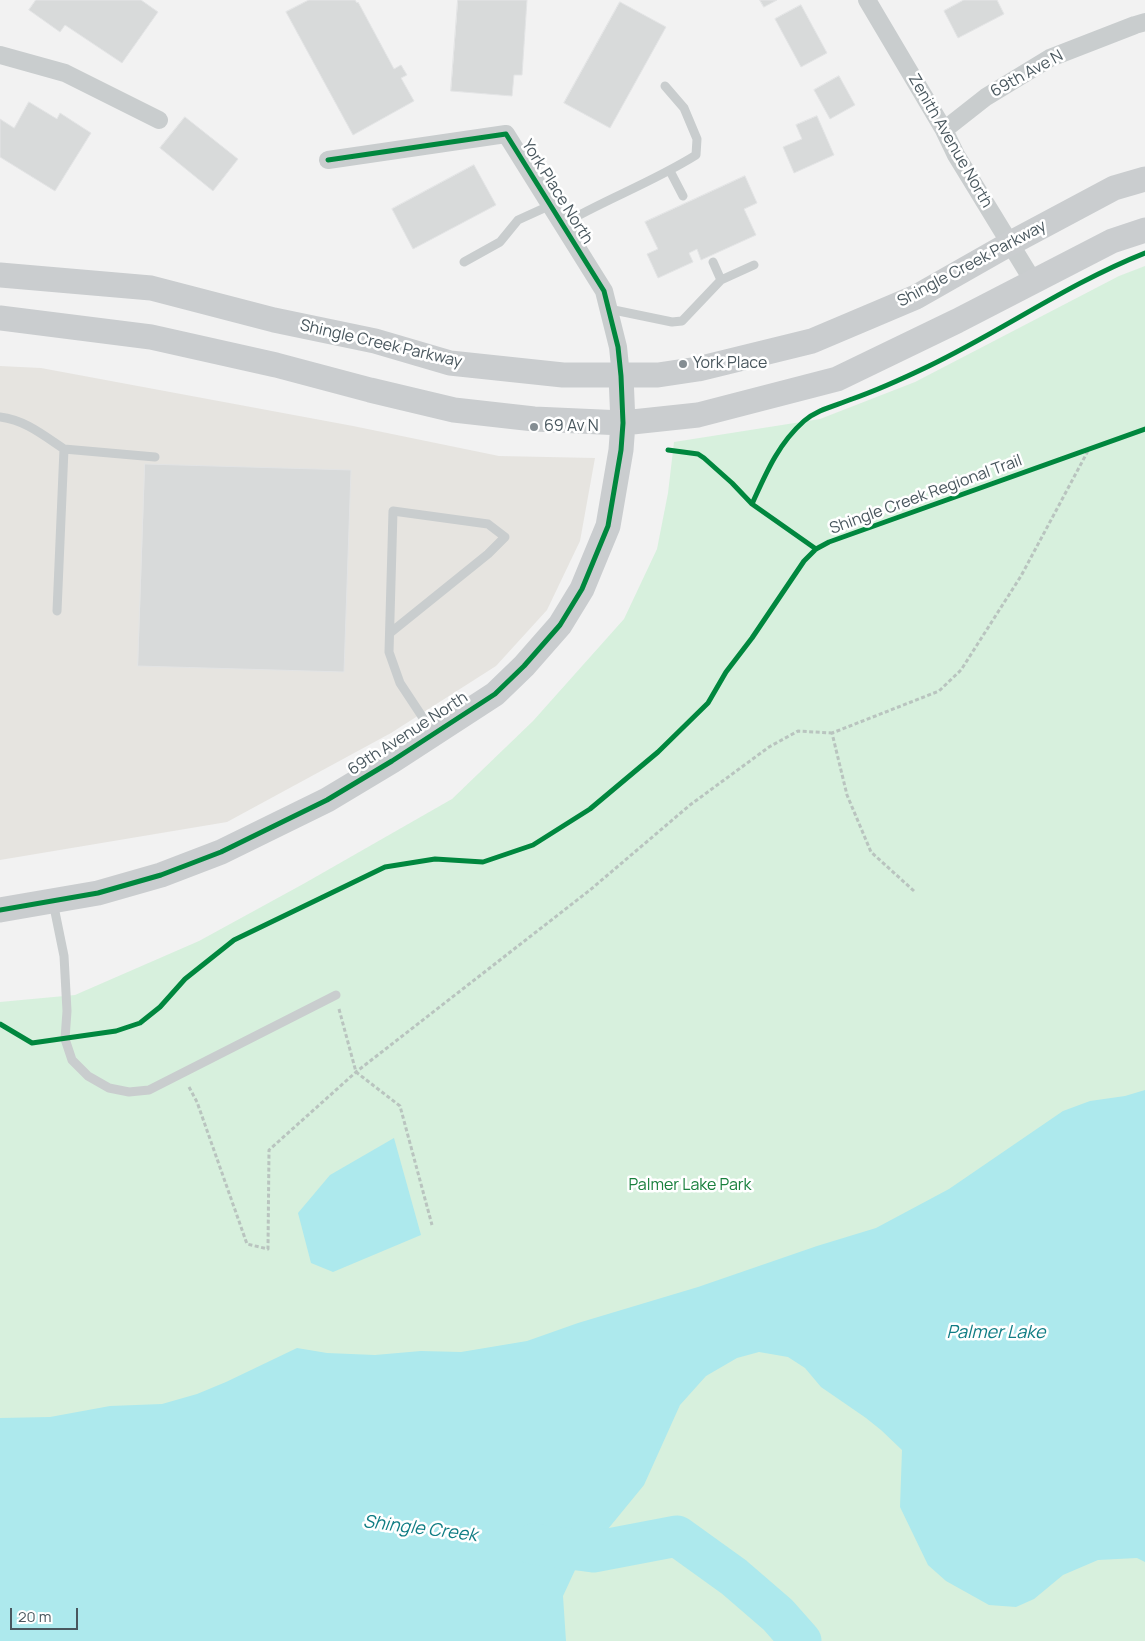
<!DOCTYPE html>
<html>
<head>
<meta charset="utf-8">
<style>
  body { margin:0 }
  #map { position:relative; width:1145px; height:1641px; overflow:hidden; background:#f2f2f2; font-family:Manrope,sans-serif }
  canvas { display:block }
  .scale { position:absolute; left:10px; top:1608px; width:68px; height:22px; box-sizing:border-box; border:2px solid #49575e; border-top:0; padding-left:6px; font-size:15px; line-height:18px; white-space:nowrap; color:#49575e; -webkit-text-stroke:4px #fff; paint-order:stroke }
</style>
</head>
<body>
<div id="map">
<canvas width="1145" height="1641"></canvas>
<div class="scale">20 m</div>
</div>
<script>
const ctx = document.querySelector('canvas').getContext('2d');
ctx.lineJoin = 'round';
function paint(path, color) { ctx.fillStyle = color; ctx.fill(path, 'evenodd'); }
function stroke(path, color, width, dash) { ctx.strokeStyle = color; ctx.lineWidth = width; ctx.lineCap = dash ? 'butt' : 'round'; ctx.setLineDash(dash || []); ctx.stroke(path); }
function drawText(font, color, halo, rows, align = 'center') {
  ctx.font = font + ' Manrope,sans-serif'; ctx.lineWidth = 5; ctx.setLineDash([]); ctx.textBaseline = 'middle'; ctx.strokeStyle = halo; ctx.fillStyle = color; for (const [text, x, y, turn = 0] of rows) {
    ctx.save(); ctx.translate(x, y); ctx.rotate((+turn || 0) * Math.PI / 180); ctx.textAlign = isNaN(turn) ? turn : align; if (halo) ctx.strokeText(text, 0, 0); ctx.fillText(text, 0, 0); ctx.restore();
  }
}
paint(new Path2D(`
  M0,366L41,368L353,426L499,456L595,458L580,541L547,610L496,666L391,733L227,822L0,860Z`), '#e6e4e0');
paint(new Path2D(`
  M1145,266V1641H0V1002L75,995L199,941L305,883L452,799L533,721L624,619L657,549L668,493L674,442L820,419L915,382L1119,276Z`), '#d7f0dd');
paint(new Path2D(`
  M1145,1090V1562L1137,1558L1098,1560L1063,1575L1034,1599L1016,1607L989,1605L946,1581L928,1565L900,1507L902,1450L881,1430L866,1418L821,1387L805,1368L788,1357L759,1352L737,1358L706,1376L680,1405L644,1485L576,1568L563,1596L566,1641H0V1418L50,1417L110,1406L162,1404L197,1394L226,1382L297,1348L327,1353L375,1355L421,1351L461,1352L527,1341L578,1323L698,1287L817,1246L876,1228L949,1189L1063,1111L1090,1101L1125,1096Z
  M394,1138L421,1235L333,1272L311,1263L298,1213L330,1175Z`), '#ade9ed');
stroke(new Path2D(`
  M533,1544L593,1552L677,1536L734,1577L778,1615L801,1641`), '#ade9ed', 41);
const building = new Path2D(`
  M36,0H141L158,12L122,63L65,25L60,32L29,10Z
  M309,0H355L357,3L358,2L394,69L401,65L407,75L401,78L414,101L353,135L286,12Z
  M458,0H527L522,75H514L512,96L451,91Z
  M760,0H777L764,7Z
  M964,0H997L1004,14L958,38L944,11Z
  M620,2L666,27L610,128L564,103Z
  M801,5L827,53L801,67L775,19Z
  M839,76L855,105L830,119L814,90Z
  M29,102L57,119L60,113L91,133L55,191L0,157V119L14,128Z
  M817,116L834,155L794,173L783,147L802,139L796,125Z
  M185,117L238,159L213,191L160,148Z
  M474,165L496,205L413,249L392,209Z
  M745,176L757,203L744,209L756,235L701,260L697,249L689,253L693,262L658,278L647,254L658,249L645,222Z
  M145,464L351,470L344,672L138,666Z`);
paint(building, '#d8dada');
stroke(building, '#e3e4e5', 1);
stroke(new Path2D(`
  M914,891L871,852L847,795L832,733L939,691L961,670L1021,576L1089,449
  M339,1009L356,1072L400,1106L432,1225
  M189,1087L197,1102L247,1244L268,1249L269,1150L356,1072L590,890L690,805L769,747L798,731L832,733`), '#b9c4bf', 3, [4, 2.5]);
stroke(new Path2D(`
  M670,171L683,196
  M563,224C606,199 653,182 696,155L697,139L684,108L665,86
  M464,262L500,242L518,220L551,205
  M713,262L721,280
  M609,309L672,322L682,321L721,280L754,265
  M0,417C25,420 43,435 64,449L57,611
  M64,449L155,457
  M390,633L488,554L505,537L488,524L393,511L389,652L400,683L433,733
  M53,902L64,956L67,1011L65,1039L72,1060L88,1076L109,1088L129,1092L149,1090L336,995`), '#c9cdce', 9);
stroke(new Path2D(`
  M867,0L944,130L956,155L1033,281
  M0,55L65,73L159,120
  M944,130L986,97L1050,58L1135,25L1145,22
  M328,160L506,134L604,291L618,347L621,376`), '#c9cdce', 18);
stroke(new Path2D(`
  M0,275L151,288L274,320L375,341L450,363L563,375H658L698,369L812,341L916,297L1011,243L1114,188L1145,179
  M0,318L151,337L276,365L370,390L454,410L534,419L623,423L698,415L837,379L957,321L1112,241L1145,230
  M0,910L98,893L161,875L221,852L327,800L392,761L495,694L524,666L560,625L582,589L608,526L621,450L623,423L621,376`), '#cacdcf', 25);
stroke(new Path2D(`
  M668,450L698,454L704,458L732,483L752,504L816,549
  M752,504C766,473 778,444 804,421C818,409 835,406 852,399C878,390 904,378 929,366C1002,331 1069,283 1145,253
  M0,910L98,893L161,875L221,852L327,800L392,761L495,694L524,666L560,625L582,589L608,526L621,450L623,423L621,376L618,347L604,291L506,134L328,160
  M0,1024L32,1043L116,1031L140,1023L160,1007L185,979L234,940L385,867L435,859L483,862L533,845L590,809L658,752L708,703L726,672L752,638L804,561L816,549L829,542L1145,429`), '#00873e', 5);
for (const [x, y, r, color] of [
  [683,364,5,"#848d92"],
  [534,427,5,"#848d92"]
]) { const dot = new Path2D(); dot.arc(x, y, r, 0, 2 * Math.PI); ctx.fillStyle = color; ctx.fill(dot); stroke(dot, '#fff', 2); }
drawText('16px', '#49575e', '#fff', [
  ["69th Ave N",1027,74,-29],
  ["Zenith Avenue North",950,141,60],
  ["York Place North",557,192,58],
  ["Shingle Creek Parkway",972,264,-28],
  ["Shingle Creek Parkway",381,344,13],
  ["Shingle Creek Regional Trail",926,495,-20],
  ["69th Avenue North",408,734,-33]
]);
drawText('16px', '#49575e', '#fff', [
  ["York Place",693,364],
  ["69 Av N",544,427]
], 'left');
drawText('16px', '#1a803e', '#fff', [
  ["Palmer Lake Park",690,1186]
]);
drawText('italic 18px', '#107d84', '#fff', [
  ["Palmer Lake",996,1333],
  ["Shingle Creek",420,1529,7]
]);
</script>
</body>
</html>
